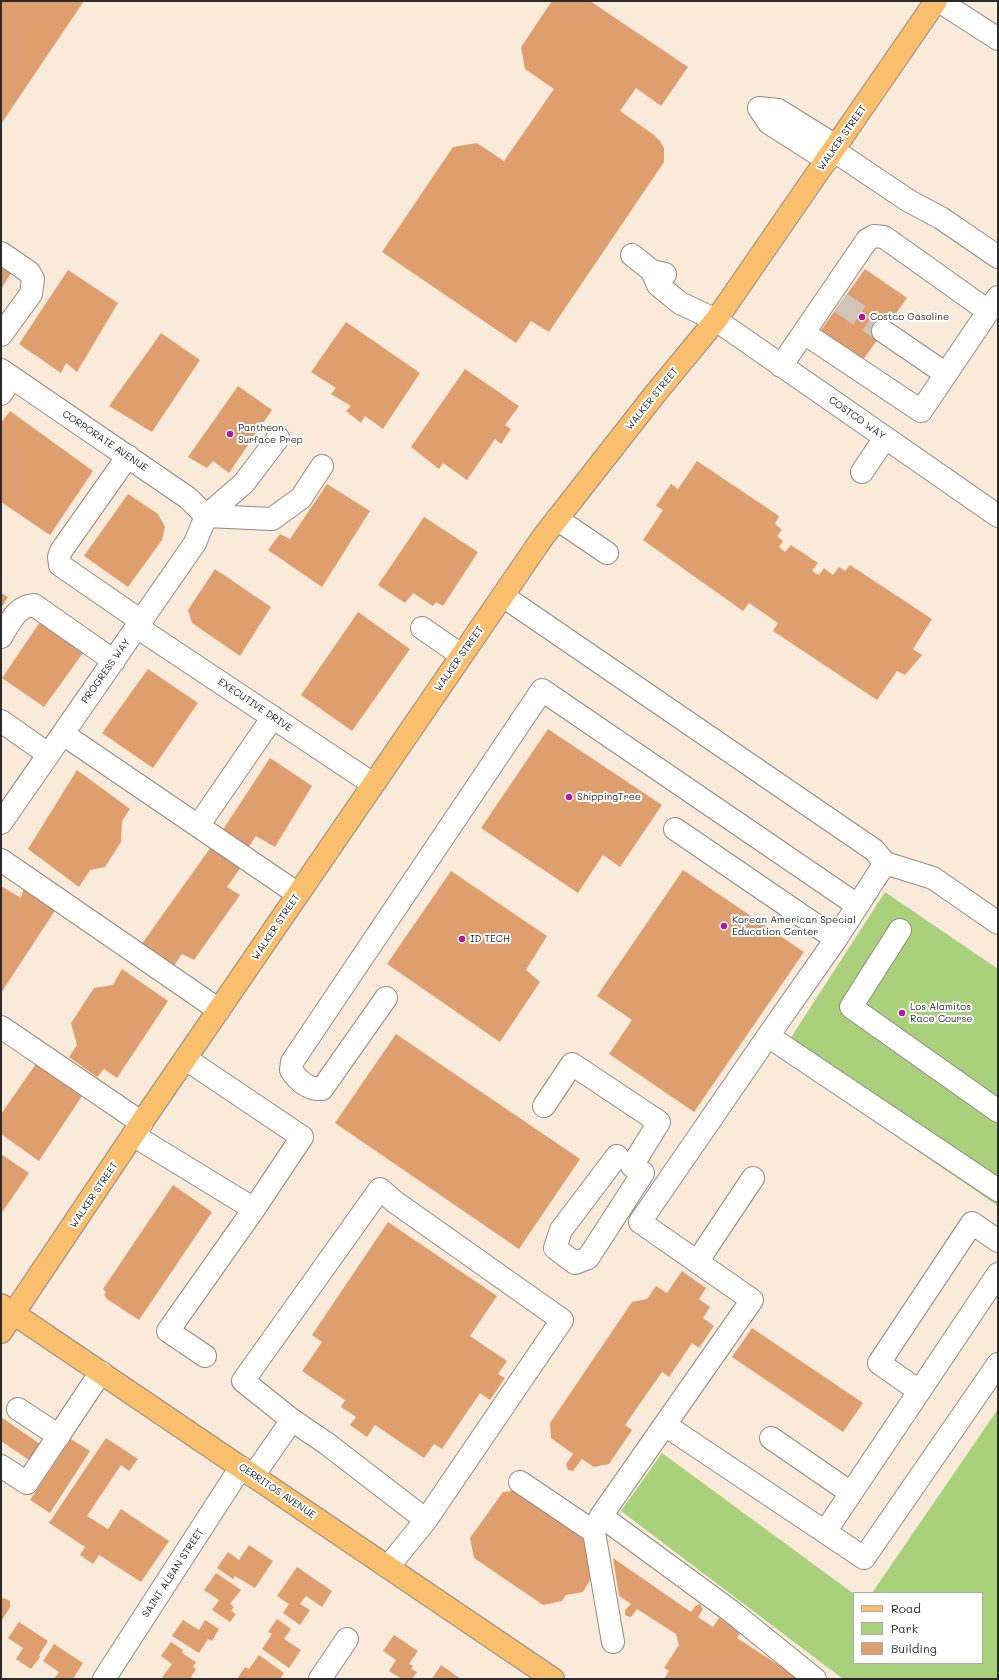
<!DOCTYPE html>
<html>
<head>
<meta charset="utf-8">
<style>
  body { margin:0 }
  #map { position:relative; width:999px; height:1680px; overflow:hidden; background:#f9eada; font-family:Mali,sans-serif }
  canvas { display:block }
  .frame { position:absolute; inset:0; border:2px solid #2b2b2b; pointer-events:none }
  .legend { position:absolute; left:853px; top:1592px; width:130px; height:72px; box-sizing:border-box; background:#fff; border:1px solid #aaa; margin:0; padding:5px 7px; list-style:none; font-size:12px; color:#2b2b2b }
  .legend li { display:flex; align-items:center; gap:8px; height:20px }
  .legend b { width:20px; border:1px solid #aaa }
</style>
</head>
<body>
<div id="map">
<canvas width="999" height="1680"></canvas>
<div class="frame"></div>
<ul class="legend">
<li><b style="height:5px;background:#f9bf6d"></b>Road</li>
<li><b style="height:11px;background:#a9d17b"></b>Park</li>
<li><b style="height:11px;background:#df9e6e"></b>Building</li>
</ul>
</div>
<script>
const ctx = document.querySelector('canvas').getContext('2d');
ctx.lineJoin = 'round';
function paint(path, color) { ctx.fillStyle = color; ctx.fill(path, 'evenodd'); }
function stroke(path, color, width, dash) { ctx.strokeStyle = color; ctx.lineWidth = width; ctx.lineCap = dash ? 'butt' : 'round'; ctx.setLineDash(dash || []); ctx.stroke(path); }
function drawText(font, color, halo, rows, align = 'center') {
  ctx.font = font + ' Mali,sans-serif'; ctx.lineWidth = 4; ctx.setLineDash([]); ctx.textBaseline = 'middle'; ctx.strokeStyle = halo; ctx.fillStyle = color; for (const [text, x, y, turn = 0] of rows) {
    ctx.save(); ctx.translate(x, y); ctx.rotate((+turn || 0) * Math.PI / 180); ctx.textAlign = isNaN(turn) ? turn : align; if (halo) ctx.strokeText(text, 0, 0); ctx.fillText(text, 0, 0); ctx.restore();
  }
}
paint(new Path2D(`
  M885,892L998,969V1206L779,1056Z
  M998,1409V1679H843L621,1511L662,1453L854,1594V1663H982V1593H872Z`), '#a9d17b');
paint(new Path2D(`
  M1,1H84L1,124Z
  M552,1H590L688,67L661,106L636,88L620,111L654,135L660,141L664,148V162L549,332L531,321L516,343L382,252L453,147L477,143L504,161L554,89L525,69L521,47Z
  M1,266L11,273L1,289Z
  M865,269L907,298L858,367L816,337Z
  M68,270L118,303L77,372L66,363L61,373L19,344Z
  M346,322L420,373L383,429L365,416L361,423L346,411L351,406L331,394L336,388L311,372Z
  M161,333L200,360L152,432L109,406Z
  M465,369L519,406L505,425L511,429L501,444L495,439L467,480L443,463L439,469L411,447Z
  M238,386L272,410L229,473L213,461L207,468L188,457Z
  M10,411L93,471L50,535L1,502V423Z
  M697,461L779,516L775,524L782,530L777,536L783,541L779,547L785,552L791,545L818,563L812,571L819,575L824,568L833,575L839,567L845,571L850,565L932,619L913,649L922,655L905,675L897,671L877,700L773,631L778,623L749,603L743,611L643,540L663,510L656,506L671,484L678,489Z
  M327,484L370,511L322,587L268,550L280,534L290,539Z
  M128,494L158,514L165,527L162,540L128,587L84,556Z
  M424,517L478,552L443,606L436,602L433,606L413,593L405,603L378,585Z
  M215,569L271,607L240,656L192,623L188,610Z
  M1,593L8,597L1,608Z
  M358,612L410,649L352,731L301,695Z
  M40,622L83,653L44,707L2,678Z
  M148,669L198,703L153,768L102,733Z
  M548,729L662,805L620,867L603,855L578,893L481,828Z
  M270,758L312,786L275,847L256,836L248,848L222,831Z
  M77,770L130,809L122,821L121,842L105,867L90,870L79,887L28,849Z
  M211,847L241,867L227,887L240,895L194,960L182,954L173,967L141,945Z
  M683,870L804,952L694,1112L609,1054L632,1020L597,996Z
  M451,871L547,936L526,970L540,982L500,1042L387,964Z
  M1,886L21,898L24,887L56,909L1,993Z
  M122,969L168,1001L117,1078L104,1069L97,1077L69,1057L77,1045L71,1023L94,988L113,985Z
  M396,1034L580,1159L519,1249L335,1123Z
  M38,1061L84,1093L39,1161L1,1134V1114Z
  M1,1154L29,1173L1,1214Z
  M173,1185L212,1212L139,1320L107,1299L104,1295L106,1292L103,1289Z
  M388,1222L497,1296L470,1336L507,1361L498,1374L505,1378L490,1400L480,1393L442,1449L434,1444L424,1458L375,1425L367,1437L350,1425L356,1417L341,1407L345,1400L302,1371L322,1342L312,1335Z
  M682,1271L706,1288L699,1299L710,1307L703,1318L714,1326L699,1348L692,1343L669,1377L662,1372L625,1425L632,1430L609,1464L594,1467L582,1459L573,1471L568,1470L566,1464L573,1454L551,1438L550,1423L632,1302L647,1299L656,1286L667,1293Z
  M752,1328L863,1403L843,1432L732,1357Z
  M1,1417L40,1444L29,1460L1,1441Z
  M106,1438L138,1459L129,1471L121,1465L87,1516L108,1529L121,1509L169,1541L141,1582L99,1555L93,1564L80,1555L85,1547L49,1523Z
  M71,1439L90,1451L50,1513L30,1500Z
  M520,1490L590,1536L592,1577L583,1592L566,1595L562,1601L543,1605L474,1558L470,1538L503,1492Z
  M249,1545L273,1561L255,1588L235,1576L233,1579L217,1568L228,1552L239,1560Z
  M613,1558L691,1612L695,1606L700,1604L703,1609L698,1617L713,1627L719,1618L741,1632L737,1638L800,1679H664L669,1671L664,1668L679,1645L676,1634L637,1609L632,1616L630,1617L625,1615V1610L631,1604L619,1596Z
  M297,1567L332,1591L322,1607L306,1596L300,1604L310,1610L300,1625L283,1613L289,1604L277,1596Z
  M216,1573L241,1590L230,1604L234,1607L231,1611L236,1614L230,1622L212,1610L219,1600L204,1590Z
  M4,1598L10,1601V1607L1,1622V1599Z
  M277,1619L291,1629L284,1639L301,1650L289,1668L262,1649L272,1634L268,1632Z
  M183,1620L199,1630L205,1620L219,1629L212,1641L208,1639L199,1653L172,1636Z
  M19,1622L48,1641L39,1655L40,1657L31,1669L16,1659L23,1648L8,1638Z
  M394,1635L418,1651L409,1664L413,1666L411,1669L417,1672L412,1679H402L389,1671L396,1660L383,1651Z
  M171,1642L183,1650L182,1653L196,1662L193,1667L196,1669L191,1677L194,1679H161L172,1664L161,1656Z
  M54,1644L83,1663L73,1679H54L59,1672L43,1661Z
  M259,1655L284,1673L280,1679H237L245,1667L249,1669Z
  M441,1665L461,1679H432Z`), '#df9e6e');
stroke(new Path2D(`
  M841,303L883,331`), '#d0c4b7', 22, [22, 11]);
const minor = new Path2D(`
  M939,1L998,39
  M759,108L778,110L836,146
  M759,108L769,123L827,160
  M833,150L909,201L941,218L998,257
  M1,253L29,272L33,279L31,294L1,335
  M632,255L652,271L665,274
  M652,271L658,285L680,303L716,320L998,516
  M883,331L946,374
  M804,333L921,411L998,297
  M781,366L867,240L874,236L884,237L988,311
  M1,370L188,498L206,516
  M1,394L12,378
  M128,456L61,551L59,557L60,565L141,621
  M862,472L885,438
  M206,516L272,519L301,498L322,466
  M557,519L607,553
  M503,596L874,850L885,863L933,878L998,923
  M137,627L373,784
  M422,628L461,655
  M1,637C10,623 16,606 34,605L114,661
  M1,721L48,754
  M63,734L298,894
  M1,823L195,543L206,516L244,483L278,438
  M198,826L273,717
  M675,829L836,939
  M1,860L219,1010
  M900,930L851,1007L998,1111
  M386,998L322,1089C309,1090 298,1081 291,1070L292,1062L542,690L857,905
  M1,1027L142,1123
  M768,1036L998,1190
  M186,1059L302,1137L254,1209
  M544,1106L572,1064L659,1122L632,1166
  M133,1135L254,1209L168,1331L205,1356
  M617,1156L561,1230L555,1248L575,1263L588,1258L643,1173
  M697,1262L753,1178
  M919,1391L879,1363L972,1223L998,1241
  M18,1409L59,1436
  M292,1420L326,1443L426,1520
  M665,1425L864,1558L998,1364
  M771,1438L851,1493
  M1,1466L27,1483L101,1372
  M253,1476L292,1420L243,1381L380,1189L395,1202L562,1320L426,1520L388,1567
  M520,1482L594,1532
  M601,1516L594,1532L613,1642
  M825,1532L998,1274
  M104,1679L241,1467
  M320,1679L347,1639
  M815,1679L732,1612L601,1516L752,1300L640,1222L768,1036L836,939L885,863`);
const major = new Path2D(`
  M1,1305L553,1679
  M1,1332L133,1135L543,537L655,394L716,320L936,1`);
stroke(minor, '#928a82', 24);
stroke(major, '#928a82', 24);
stroke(minor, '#fff', 22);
stroke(major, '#f9bf6d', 22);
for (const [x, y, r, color] of [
  [862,317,4,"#b5179e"],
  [230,434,4,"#b5179e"],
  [569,797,4,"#b5179e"],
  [724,926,4,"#b5179e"],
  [462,939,4,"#b5179e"],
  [902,1013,4,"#b5179e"]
]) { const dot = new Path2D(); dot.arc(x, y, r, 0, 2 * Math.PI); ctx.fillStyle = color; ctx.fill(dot); stroke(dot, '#fff', 1.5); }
drawText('10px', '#2b2b2b', '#fff', [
  ["WALKER STREET",842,138,-55],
  ["WALKER STREET",652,399,-51],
  ["COSTCO WAY",857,418,35],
  ["CORPORATE AVENUE",105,441,34],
  ["WALKER STREET",459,659,-55],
  ["PROGRESS WAY",106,671,-55],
  ["EXECUTIVE DRIVE",255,705,34],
  ["WALKER STREET",276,927,-56],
  ["WALKER STREET",94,1195,-56],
  ["CERRITOS AVENUE",277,1491,34],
  ["SAINT ALBAN STREET",173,1573,-57]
]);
drawText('10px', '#2b2b2b', '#fff', [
  ["Costco Gasoline",870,317],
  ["Pantheon",238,428],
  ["Surface Prep",238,440],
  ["ShippingTree",577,797],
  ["Korean American Special",732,920],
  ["Education Center",732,932],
  ["ID TECH",470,939],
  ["Los Alamitos",910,1007],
  ["Race Course",910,1019]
], 'left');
</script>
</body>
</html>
